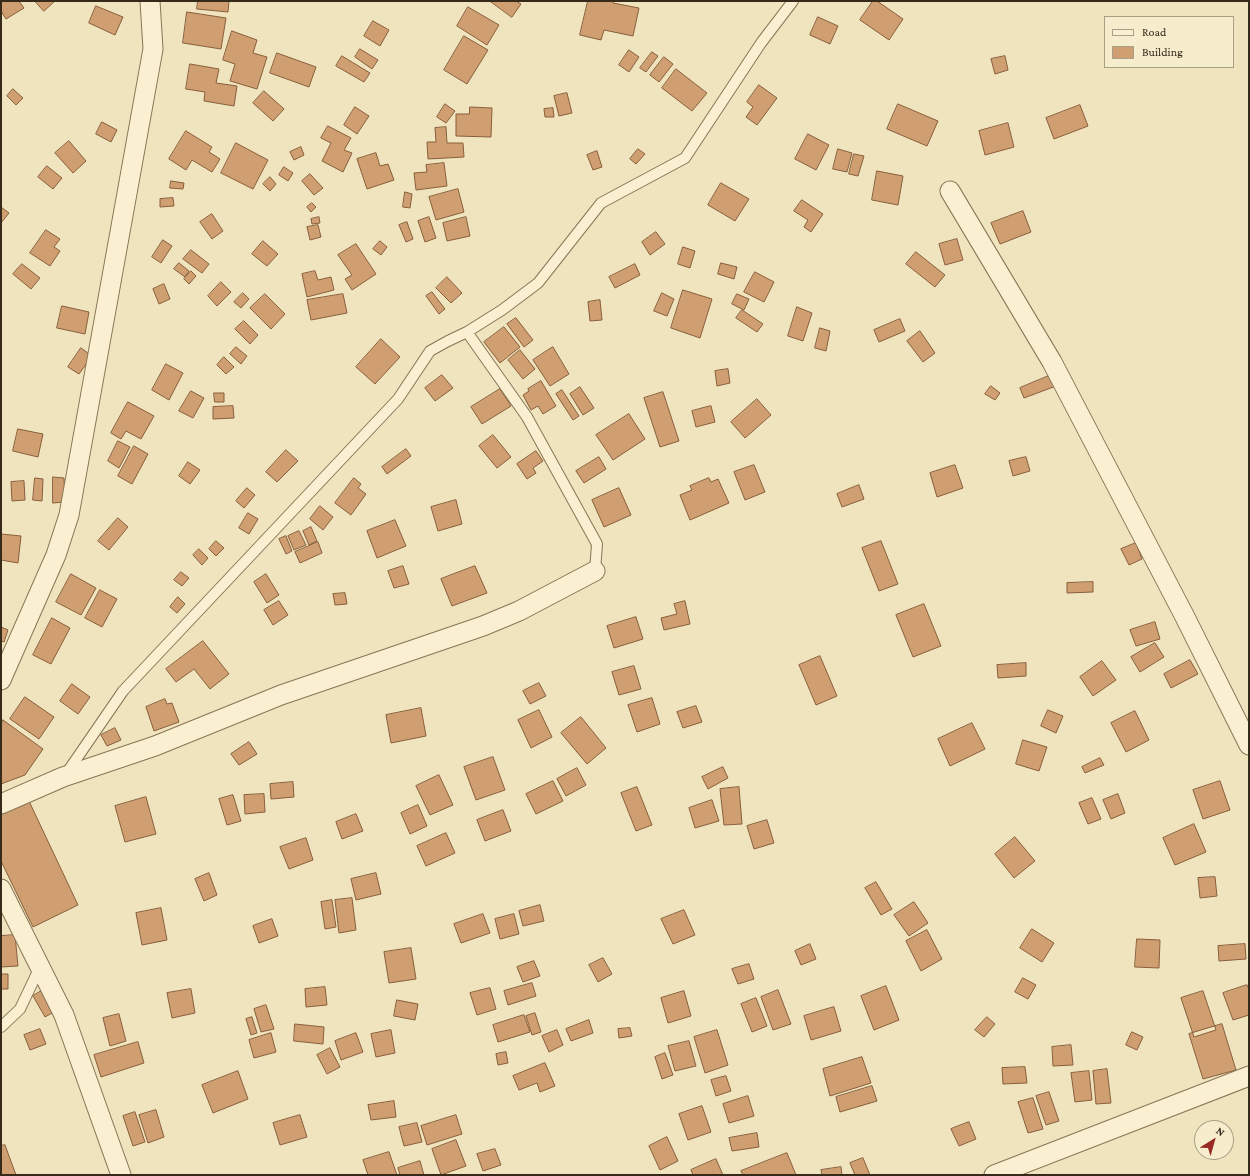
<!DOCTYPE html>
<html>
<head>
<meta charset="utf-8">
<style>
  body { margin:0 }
  #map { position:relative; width:1250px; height:1176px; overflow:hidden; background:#efe4bd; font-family:"Crimson Pro",serif }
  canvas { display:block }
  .frame { position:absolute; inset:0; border:2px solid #362a1b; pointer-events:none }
  .legend { position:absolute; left:1104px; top:16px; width:130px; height:52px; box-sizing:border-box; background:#f6edcd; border:1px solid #a99f86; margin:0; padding:5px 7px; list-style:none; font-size:12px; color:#362a1b }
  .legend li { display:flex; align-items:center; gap:8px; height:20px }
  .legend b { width:20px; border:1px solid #a99f86 }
  .north { position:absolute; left:1194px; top:1120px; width:40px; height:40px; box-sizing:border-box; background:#f6edcd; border:1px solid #a99f86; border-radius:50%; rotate:37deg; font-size:11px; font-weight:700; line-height:16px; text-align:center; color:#362a1b }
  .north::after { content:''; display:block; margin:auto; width:14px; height:18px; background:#992b24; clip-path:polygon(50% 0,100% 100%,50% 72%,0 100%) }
</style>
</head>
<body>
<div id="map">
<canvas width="1250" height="1176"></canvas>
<div class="frame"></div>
<ul class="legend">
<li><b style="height:5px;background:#faf0d1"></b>Road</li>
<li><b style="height:11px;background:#cf9f72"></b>Building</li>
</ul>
<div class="north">N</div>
</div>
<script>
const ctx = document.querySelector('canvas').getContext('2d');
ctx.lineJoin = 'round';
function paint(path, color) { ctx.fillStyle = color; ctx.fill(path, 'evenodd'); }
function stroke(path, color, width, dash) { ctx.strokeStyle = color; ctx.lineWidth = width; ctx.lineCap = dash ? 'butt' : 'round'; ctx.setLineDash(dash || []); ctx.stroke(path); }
const building = new Path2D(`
  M1,1H19L24,8L6,19L1,11Z
  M35,1H55L44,11Z
  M198,1H229L228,12L197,9Z
  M490,1H516L521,4L512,17Z
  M588,1H614L613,3L639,8L633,36L604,30L601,40L580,35Z
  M873,1H877L903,19L889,40L860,20Z
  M96,6L123,17L115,35L89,23Z
  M468,7L499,25L487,45L457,26Z
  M187,12L226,18L221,49L183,43Z
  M818,17L838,26L830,44L810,35Z
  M373,21L389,30L380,46L364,36Z
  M232,31L257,40L253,53L267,57L257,89L230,81L235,64L223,60Z
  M464,36L488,50L467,84L444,70Z
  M360,49L378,60L372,69L355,57Z
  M629,50L639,57L629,72L619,65Z
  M652,52L658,56L646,72L640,68Z
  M277,53L316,67L309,87L270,73Z
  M342,56L370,73L364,82L336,66Z
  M1005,56L1008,70L995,74L991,59Z
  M664,57L673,64L659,82L650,75Z
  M190,64L219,69L216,83L237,86L234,106L204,101L205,92L186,89Z
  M676,69L707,93L692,111L662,88Z
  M759,85L777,98L757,125L746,117L753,107L747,102Z
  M13,89L23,98L16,105L7,96Z
  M264,91L284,109L273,121L253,103Z
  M567,93L572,113L559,116L554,96Z
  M445,104L455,111L446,123L437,117Z
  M898,104L938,121L927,146L887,129Z
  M1080,105L1088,126L1054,139L1046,118Z
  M355,107L369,116L357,134L344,125Z
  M470,107L492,108L491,137L456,136V114H469Z
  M553,108L554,117H545L544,109Z
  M102,122L117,130L111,142L96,134Z
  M1008,123L1014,147L985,155L979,131Z
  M328,126L351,138L344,150L352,153L343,172L322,161L331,143L321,138Z
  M446,127L447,143H463L464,157L428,159L427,142H436L435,128Z
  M186,131L212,147L209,152L220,159L212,172L192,160L186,170L169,159Z
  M808,134L829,145L816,170L795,159Z
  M69,141L86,161L73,173L55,153Z
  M236,143L268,160L253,189L221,173Z
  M301,147L304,155L294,160L290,152Z
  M638,149L645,154L636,164L630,159Z
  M838,149L852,153L847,172L833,169Z
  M597,151L602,167L593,170L587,155Z
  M376,153L380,166L388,164L394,180L367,189L357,159Z
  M854,154L864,156L858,176L849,174Z
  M444,163L447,186L416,190L414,173L427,172L426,165Z
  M47,166L62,178L53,189L38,177Z
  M284,167L293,173L288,181L279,175Z
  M877,171L903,176L898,205L872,200Z
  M310,174L323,188L314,195L302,181Z
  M270,177L276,184L270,191L263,184Z
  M171,181L184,183L183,189L170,188Z
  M721,183L749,199L735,221L708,205Z
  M458,189L464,212L436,220L429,197Z
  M405,192L412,194L410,208L403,207Z
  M173,198L174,206L160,207V199Z
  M802,200L823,214L811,232L804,227L808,220L794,211Z
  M312,203L316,207L311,212L307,207Z
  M1,207L9,213L1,223Z
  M1023,211L1031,232L1000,244L991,223Z
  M212,214L223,231L212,239L200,222Z
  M319,217L320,223L312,224L311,219Z
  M429,217L436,238L425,242L418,221Z
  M466,217L470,236L447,241L443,223Z
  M407,222L413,239L406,242L399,225Z
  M318,225L321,237L310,240L307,227Z
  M46,230L60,239L54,247L60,251L50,266L30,253Z
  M656,232L665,244L650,255L642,242Z
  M957,239L963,260L945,265L939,244Z
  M163,240L172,246L161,263L152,257Z
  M263,241L278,254L267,266L252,254Z
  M380,241L387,247L381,255L373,249Z
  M356,244L376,274L352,290L345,279L352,275L338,255Z
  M683,247L695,251L690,268L678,264Z
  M191,250L209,264L202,273L183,259Z
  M916,252L945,275L935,287L906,264Z
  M179,263L189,271L185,277L174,269Z
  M721,263L737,267L734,279L718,274Z
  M22,264L40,278L31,289L13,274Z
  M635,264L640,275L615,288L609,277Z
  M191,271L196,276L189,284L184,279Z
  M315,271L318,280L331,277L334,290L307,297L302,274Z
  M755,272L774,282L764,302L744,292Z
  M447,277L462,293L451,303L436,288Z
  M221,282L231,292L217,306L208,296Z
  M164,284L170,299L159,304L153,289Z
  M683,290L712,299L700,338L671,328Z
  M432,292L445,309L439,314L426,296Z
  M243,293L249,299L241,308L234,302Z
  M662,293L674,299L667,316L654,311Z
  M265,294L285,314L271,329L250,308Z
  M343,294L347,313L311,320L307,300Z
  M737,294L749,299L744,310L732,304Z
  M600,300L602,320L590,321L588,302Z
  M62,306L89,312L85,334L57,328Z
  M797,307L812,313L803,341L788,336Z
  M742,310L763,324L757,332L736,318Z
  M516,318L533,340L524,347L507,324Z
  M900,319L905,331L879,342L874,330Z
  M244,321L258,335L250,344L235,329Z
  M504,327L520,347L500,363L484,342Z
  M820,328L830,331L826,351L815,348Z
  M920,331L935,353L923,362L907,341Z
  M381,339L400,357L375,384L356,367Z
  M236,347L247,356L241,364L230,354Z
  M553,347L569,374L550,386L533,360Z
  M81,348L92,356L79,374L68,367Z
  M520,350L535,369L523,379L508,360Z
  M224,357L234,367L226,374L217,365Z
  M166,364L183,373L169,400L152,390Z
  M728,369L730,383L717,386L715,371Z
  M442,375L453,388L435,401L425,388Z
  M1051,375L1056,386L1024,398L1020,388Z
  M541,381L556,406L543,414L538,406L531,410L523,395L529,391L528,389Z
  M991,386L1000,393L995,400L985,394Z
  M580,387L594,408L583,415L570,394Z
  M500,389L511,406L482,424L471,407Z
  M562,390L579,416L573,420L556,394Z
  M191,391L204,398L193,418L179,411Z
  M663,392L679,441L660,447L644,398Z
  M214,393H224V402H215Z
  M757,399L771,415L745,438L731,422Z
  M128,402L154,416L141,439L126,431L121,439L111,433Z
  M233,406L234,418L213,419V407Z
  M711,406L715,422L696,427L692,411Z
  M629,414L645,439L613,460L596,435Z
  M18,429L43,434L38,457L13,451Z
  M493,435L511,457L497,468L479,446Z
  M118,441L130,447L119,468L108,461Z
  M134,446L148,454L132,484L118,476Z
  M406,449L411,456L387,474L382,467Z
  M286,450L298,461L277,482L266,472Z
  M536,451L543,461L533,468L536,473L527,479L517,464Z
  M599,457L606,469L584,483L576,471Z
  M1026,457L1030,471L1013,476L1009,461Z
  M188,462L200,470L190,484L179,476Z
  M754,465L765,492L745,500L734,472Z
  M955,465L963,488L937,497L930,473Z
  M53,477L64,478L65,502L53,503Z
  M35,478L43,479L42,501L33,500Z
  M354,478L361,484L358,488L366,494L351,515L335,503Z
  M709,478L711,482L718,479L729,503L690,520L680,495L692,490L690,486Z
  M24,481L25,500L12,501L11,482Z
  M859,485L864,499L842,507L837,494Z
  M247,488L255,495L244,508L236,501Z
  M619,488L631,515L604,527L592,500Z
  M456,500L462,524L438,531L431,507Z
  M320,506L333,517L323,530L310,519Z
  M248,513L258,519L249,534L239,528Z
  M118,518L128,527L109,550L98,541Z
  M395,520L406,546L377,558L367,531Z
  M311,527L317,541L309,545L303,531Z
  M299,531L306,545L294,550L288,536Z
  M1,534L21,536L18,563L1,560Z
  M286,536L292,551L286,554L279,539Z
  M216,541L224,548L216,556L209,549Z
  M881,541L898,584L879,591L862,548Z
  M318,542L322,553L300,563L295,552Z
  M1136,543L1142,559L1129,565L1121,549Z
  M199,549L208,558L202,565L193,555Z
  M403,566L409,584L394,588L388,571Z
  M475,566L487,593L452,606L441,579Z
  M181,572L189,578L182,586L174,580Z
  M71,574L96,588L81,615L56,602Z
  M266,574L279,595L267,603L254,582Z
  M1093,582V592L1067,593V583Z
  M100,590L117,599L102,627L85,618Z
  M345,593L347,604L335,605L333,594Z
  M178,597L185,604L177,613L170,607Z
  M279,601L288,615L273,625L264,610Z
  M685,601L690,624L664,630L661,618L677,614L674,604Z
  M924,604L941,646L913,657L896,615Z
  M636,617L643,639L614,648L607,626Z
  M52,618L70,628L51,664L33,655Z
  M1155,622L1160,639L1136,646L1130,630Z
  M1,627L8,630L4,642L1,641Z
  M203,641L229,674L210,689L194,669L176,682L166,669Z
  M1155,643L1164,657L1140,672L1131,657Z
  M820,656L837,696L816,705L799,665Z
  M1190,660L1198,674L1171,688L1164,674Z
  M1102,661L1116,680L1093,696L1080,677Z
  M1026,663V676L998,678L997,665Z
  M634,666L641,689L619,695L612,672Z
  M539,683L546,696L530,704L523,691Z
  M72,684L90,697L78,714L60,701Z
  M25,697L54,717L39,739L10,719Z
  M652,698L660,724L637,732L628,705Z
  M165,699L167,704L172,703L179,722L154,731L146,707Z
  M696,706L702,722L683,728L677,712Z
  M421,708L426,736L391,743L386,715Z
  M539,710L552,737L531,748L518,720Z
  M1048,710L1063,716L1056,733L1041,726Z
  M1135,711L1149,740L1126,752L1111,723Z
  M581,717L606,748L587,764L561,733Z
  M3,720L43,749L25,775L1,784V725Z
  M972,723L985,749L950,766L938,739Z
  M115,728L121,740L107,746L101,735Z
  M1023,740L1047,747L1039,771L1016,764Z
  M249,742L257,754L239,765L231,754Z
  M493,757L505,790L476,800L464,767Z
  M1100,758L1104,765L1085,773L1082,767Z
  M723,767L728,778L708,789L702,777Z
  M577,768L586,785L566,796L557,779Z
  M439,775L453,805L430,815L416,786Z
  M553,781L563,801L536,814L526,794Z
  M1220,781L1230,810L1203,819L1193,790Z
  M293,782L294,797L271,799L270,784Z
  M637,787L652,825L636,831L621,793Z
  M739,787L742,824L724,825L720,789Z
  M264,794L265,812L245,814L244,795Z
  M1118,794L1125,813L1111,819L1103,800Z
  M233,795L241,821L227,825L219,799Z
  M146,797L156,834L125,842L115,806Z
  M1092,798L1101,819L1088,824L1079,803Z
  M28,799L78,905L33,927L1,861V812Z
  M712,800L719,821L695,828L689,808Z
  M418,805L427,826L410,834L401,813Z
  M503,810L511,831L485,841L477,820Z
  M356,814L363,831L342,839L336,822Z
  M767,820L774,843L754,849L747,826Z
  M1194,824L1206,852L1175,865L1163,838Z
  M446,833L455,853L426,866L417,846Z
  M1015,837L1035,861L1014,878L995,854Z
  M306,838L313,860L289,869L280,847Z
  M209,873L217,895L204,901L195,879Z
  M376,873L381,894L356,900L351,879Z
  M1215,877L1217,896L1200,898L1198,878Z
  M876,882L892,909L881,915L865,888Z
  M352,898L356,930L339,933L335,900Z
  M332,900L336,927L325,929L321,902Z
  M914,902L928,923L909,936L894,915Z
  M540,905L544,921L523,926L519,911Z
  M161,908L167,940L142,945L136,913Z
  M684,910L695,935L673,944L661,919Z
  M483,914L490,933L461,943L454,924Z
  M514,914L519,934L500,939L495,919Z
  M272,919L278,936L259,943L253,926Z
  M1032,929L1054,943L1042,962L1020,948Z
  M927,930L942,959L921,971L906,941Z
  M15,935L18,966L1,967V936Z
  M1137,939L1160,940L1159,968L1135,967Z
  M810,944L816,959L801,965L795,951Z
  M1245,944L1246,959L1219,961L1218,946Z
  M411,948L416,979L389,983L384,952Z
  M603,958L612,974L598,982L589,965Z
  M534,961L540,976L523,982L517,967Z
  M749,964L754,979L738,984L732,969Z
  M1,974H8V989H1Z
  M1023,978L1036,985L1028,999L1015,992Z
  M532,983L536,996L508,1005L504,991Z
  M1247,985L1249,989V1015L1233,1020L1223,993Z
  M886,986L899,1020L874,1030L861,996Z
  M325,987L327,1005L306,1007L305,989Z
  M490,988L496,1009L477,1015L470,993Z
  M191,989L195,1013L172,1018L167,993Z
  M43,990L54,1012L45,1017L33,996Z
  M778,990L791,1024L773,1030L761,997Z
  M684,991L691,1016L668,1023L661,998Z
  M1203,991L1216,1030L1194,1037L1181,998Z
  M756,998L767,1026L752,1032L741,1004Z
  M397,1000L418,1004L415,1020L394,1016Z
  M266,1005L274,1029L261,1032L254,1009Z
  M834,1007L841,1031L811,1040L804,1016Z
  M535,1013L541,1032L532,1035L526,1016Z
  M119,1014L126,1041L110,1046L103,1018Z
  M524,1015L530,1032L498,1042L493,1025Z
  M252,1017L257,1033L251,1035L246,1019Z
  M987,1017L995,1024L984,1037L975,1030Z
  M589,1020L593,1033L571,1041L566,1029Z
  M295,1024L324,1027L323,1044L294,1041Z
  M1222,1024L1236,1070L1203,1079L1189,1034Z
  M630,1028L632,1036L619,1038L618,1029Z
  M40,1029L46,1044L30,1050L24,1035Z
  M391,1030L395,1053L376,1057L371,1034Z
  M557,1030L563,1045L549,1052L542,1036Z
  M717,1030L728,1065L705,1073L694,1037Z
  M1132,1032L1143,1037L1137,1050L1126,1045Z
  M271,1033L276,1052L254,1058L249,1040Z
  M356,1033L363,1052L341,1060L335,1041Z
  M689,1041L696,1066L675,1071L668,1046Z
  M138,1042L144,1063L101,1077L94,1055Z
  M1071,1045L1073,1065L1053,1066L1052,1047Z
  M330,1048L340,1067L327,1074L317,1055Z
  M506,1052L508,1063L498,1065L496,1054Z
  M665,1053L673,1075L662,1079L655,1057Z
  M862,1057L871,1083L830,1096L823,1069Z
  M545,1063L555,1086L540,1092L537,1083L519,1090L513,1076Z
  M1025,1067L1027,1083L1003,1084L1002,1068Z
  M1107,1069L1111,1103L1096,1104L1093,1071Z
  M238,1071L248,1099L213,1113L202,1085Z
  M1089,1071L1092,1100L1075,1102L1071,1073Z
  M726,1076L731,1091L716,1096L711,1080Z
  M872,1086L877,1101L840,1112L836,1097Z
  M1049,1092L1059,1121L1046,1125L1036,1096Z
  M748,1096L754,1116L729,1123L723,1104Z
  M1033,1098L1043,1129L1028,1133L1018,1102Z
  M394,1101L396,1117L371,1120L368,1105Z
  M702,1106L711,1132L688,1140L679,1114Z
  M156,1110L164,1137L148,1143L139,1115Z
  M135,1112L145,1142L133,1146L123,1116Z
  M300,1115L307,1137L280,1145L273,1123Z
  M456,1115L462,1134L427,1145L421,1126Z
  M969,1122L976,1139L959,1146L951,1129Z
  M417,1123L422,1142L404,1146L399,1127Z
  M757,1133L759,1147L732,1151L729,1138Z
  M667,1137L678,1161L660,1170L649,1146Z
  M456,1140L466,1166L441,1175L432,1149Z
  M5,1145L16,1175H1V1146Z
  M495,1149L501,1165L483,1171L477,1154Z
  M389,1152L397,1175H368L363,1160Z
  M787,1153L796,1175H743L741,1171Z
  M863,1158L870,1175H855L850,1163Z
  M716,1159L723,1175H693L691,1170Z
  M420,1161L424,1175H400L398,1168Z
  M841,1167L842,1175H822L821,1170Z`);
paint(building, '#cf9f72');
stroke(building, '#885e3b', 1);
const service = new Path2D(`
  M467,332L527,417L597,544L595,571
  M66,774L123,691L398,399L430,351L448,341L467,332L502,310L538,283L601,203L685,158L761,43L793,1
  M1,1027L20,1009L40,967`);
const minor = new Path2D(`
  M950,191L1052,362L1185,617L1249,745
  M1,680L56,555L69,515L153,49L150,1
  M1,804L63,777L155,746L281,695L483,626L519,611L595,571
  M1,889L64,1015L121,1175
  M994,1175L1249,1076`);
stroke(service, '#887456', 12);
stroke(minor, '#887456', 21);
stroke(service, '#faf0d1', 10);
stroke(minor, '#faf0d1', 19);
</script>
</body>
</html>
